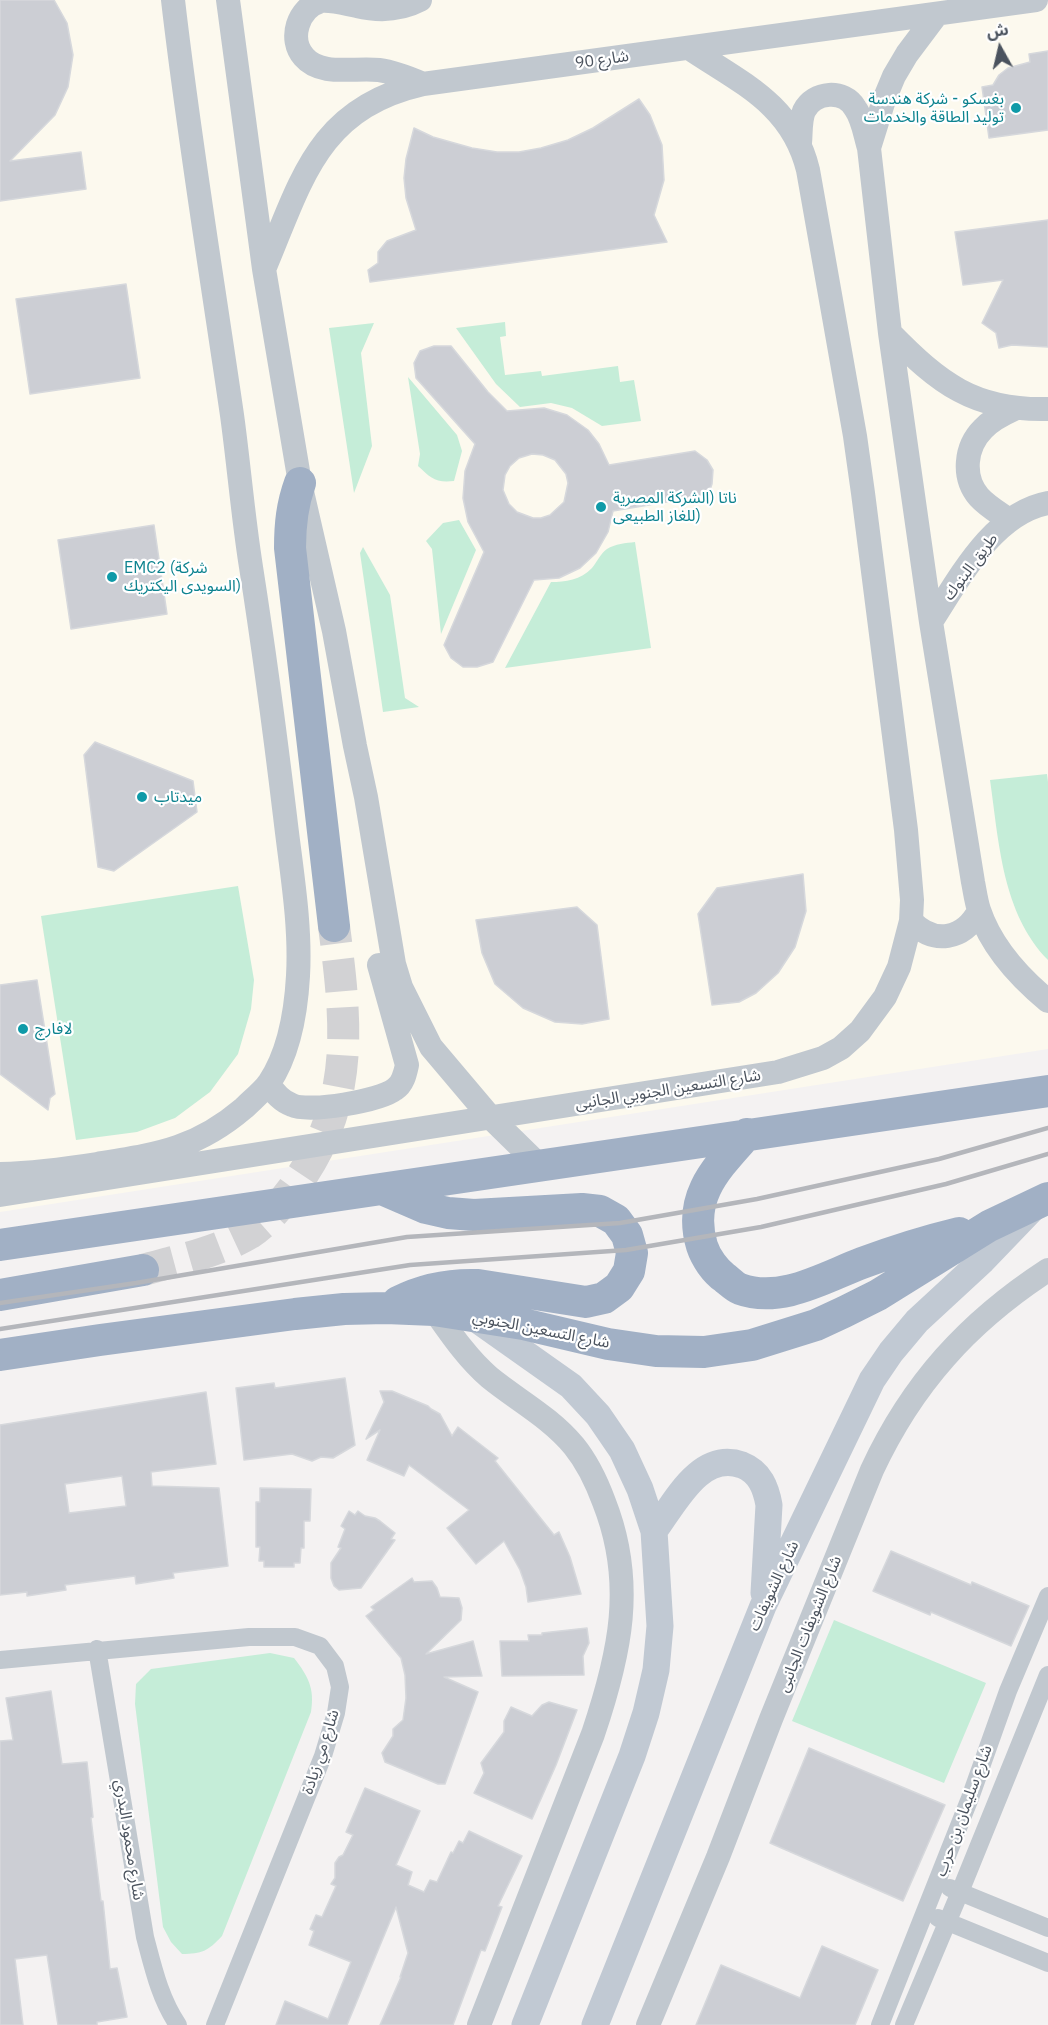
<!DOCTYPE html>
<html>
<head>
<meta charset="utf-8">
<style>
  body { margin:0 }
  #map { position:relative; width:1048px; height:2025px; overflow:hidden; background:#f4f2f2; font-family:"IBM Plex Sans","Noto Sans Arabic",sans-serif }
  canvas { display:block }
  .north { position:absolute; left:970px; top:18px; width:60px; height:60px; -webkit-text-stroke:4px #fff; paint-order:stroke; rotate:352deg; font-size:16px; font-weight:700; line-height:24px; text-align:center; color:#4b535e }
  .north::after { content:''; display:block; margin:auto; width:21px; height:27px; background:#4b535e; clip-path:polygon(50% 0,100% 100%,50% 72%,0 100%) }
</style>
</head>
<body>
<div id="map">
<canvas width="1048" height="2025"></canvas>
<div class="north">ش</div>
</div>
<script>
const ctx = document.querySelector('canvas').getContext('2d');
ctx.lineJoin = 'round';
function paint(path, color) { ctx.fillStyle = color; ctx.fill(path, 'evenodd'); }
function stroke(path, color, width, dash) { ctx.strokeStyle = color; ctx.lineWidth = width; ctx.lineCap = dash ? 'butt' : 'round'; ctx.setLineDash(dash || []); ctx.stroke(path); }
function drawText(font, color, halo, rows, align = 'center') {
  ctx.font = font + ' "IBM Plex Sans","Noto Sans Arabic",sans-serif'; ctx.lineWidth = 4.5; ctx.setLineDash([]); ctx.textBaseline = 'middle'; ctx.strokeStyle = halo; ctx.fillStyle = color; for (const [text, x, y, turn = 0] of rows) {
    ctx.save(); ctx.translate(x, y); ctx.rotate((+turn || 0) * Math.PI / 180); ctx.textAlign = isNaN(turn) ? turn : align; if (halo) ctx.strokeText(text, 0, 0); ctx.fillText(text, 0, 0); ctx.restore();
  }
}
paint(new Path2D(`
  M0,0H1048V1049L0,1212Z`), '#fcf9ee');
paint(new Path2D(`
  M505,322L506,336L500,337L505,375L541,371L542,376L618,366L620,382L634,380L641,421L602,426L572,408L551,403L520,407L496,384L456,328Z
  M374,323L361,353L372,446L354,493L329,328Z
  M408,377L457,435L462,451L454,481C435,483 431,478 418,466L420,454Z
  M459,520L476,550L441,634L432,549L426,541L443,523Z
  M635,542L651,648L505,668L551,582C565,582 581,580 592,568C597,562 600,554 607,549C615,544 626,543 635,542Z
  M363,547L390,595L405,698L419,707L383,712L360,553Z
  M1047,774L1048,782V960C1002,913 999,842 990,780Z
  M238,886L254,980L251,1009L238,1054L210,1092L175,1118L137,1132L76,1140L41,916Z
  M834,1620L986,1683L944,1783L792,1721Z
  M270,1653L294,1658C308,1676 315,1688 311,1712L222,1936C208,1951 202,1954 182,1954L171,1942L163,1927L135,1704L136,1684L151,1669Z`), '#c5edd8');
const building = new Path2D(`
  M0,0H54L67,23L73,55L68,87L55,115L10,161L81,152L86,189L0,201Z
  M1048,51V130L989,138L982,87L993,85L999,75L1008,68L1030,62L1029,54Z
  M639,99L650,115L662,145L664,180L654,215L667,242L370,282L368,270L378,263V252L387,241L416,230L406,198L404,178L406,159L414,128L433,137L472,148L497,152H519L541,148L568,140L593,128Z
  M1048,220V347L1012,345L999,348L996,333L982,323L1003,280L963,285L955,232Z
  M126,284L140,378L30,394L16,299Z
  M434,346H451L488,392L507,411L544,408L567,415L588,430L599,444L609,465L695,451L707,460L713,470L712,484L708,495L613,511L608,532L596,553L580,568L559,578L534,580L493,662L477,667H463L451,658L444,645L484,552L468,522L463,498L465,471L475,444L416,378L414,363L420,351ZM532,454L543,455L555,460L566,474L568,483L564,502L550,515L541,518H533L517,512L509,504L503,490L505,475L510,466L519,458Z
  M154,525L167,614L71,629L58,540Z
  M95,742L193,781L197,812L114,871L98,867L84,755Z
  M803,874L806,911L795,947L778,973L756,993L739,1002L712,1005L698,914L717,888Z
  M577,907L597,925L609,1019L582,1024L555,1022L523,1008L495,984L482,953L476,920Z
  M37,980L55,1094L50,1098L48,1110L0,1074V985Z
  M345,1378L355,1445L333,1458L321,1457L312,1461L292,1454L244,1460L236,1388L274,1383L275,1388Z
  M380,1391H392L428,1406L431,1409L440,1414L452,1436L458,1427L498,1458L495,1461L554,1535L559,1532L570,1557L581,1594L528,1602L526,1587L520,1570L504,1541L476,1564L447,1528L469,1510L409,1465L404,1476L367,1460L380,1430L366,1439L384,1402Z
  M206,1392L216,1464L151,1472L152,1486L219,1488L228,1566L173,1573L174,1578L136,1584L135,1576L65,1585L66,1590L27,1596V1592L0,1595V1425ZM122,1476L126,1506L69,1513L65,1484Z
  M260,1488L311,1489L310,1521H304V1548H301L300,1563H294V1567H264V1561H259L260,1547H256V1502H260Z
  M349,1511L355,1515L358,1511L365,1516L375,1518L380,1521L395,1533L391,1539L395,1540L361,1588L339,1590L334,1586L331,1578V1563L341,1548L338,1547L345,1529L341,1526Z
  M891,1551L971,1585L972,1582L1029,1606L1011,1646L931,1612L930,1615L873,1591Z
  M412,1578L414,1582L432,1581L437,1588L440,1597L459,1598L462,1608L461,1620L426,1654L473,1641L482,1676L444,1677L478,1692L445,1784H438L385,1762L382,1753L393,1736V1729L403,1720L406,1698L405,1675L401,1658L366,1616L374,1610L371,1607Z
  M587,1628L589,1643L583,1656L584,1675L502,1676L500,1641H529L528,1635H542V1633Z
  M51,1691L62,1764L87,1762L93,1817L91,1818L101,1901H103L110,1969L117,1968L127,2017L97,2022V2025H58L47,1955L15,1959L23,2025H0V1741L13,1740L6,1698Z
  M549,1702L577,1710L556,1765L532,1819L474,1793L484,1773L481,1763L504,1732V1721L511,1707L532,1716L542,1705Z
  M809,1748L945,1805L903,1901L770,1843Z
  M365,1788L420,1811L396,1865L412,1872L408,1885L424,1892L430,1880L437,1882L451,1852L453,1853L459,1841L463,1843L469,1831L522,1856L498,1906L502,1907L485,1951L481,1950L453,2025H380L401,1977H400L408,1953L396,1907L347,2025H276L285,2001L328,2019L351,1962L309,1945L314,1931L310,1929L316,1915L322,1917L336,1886L331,1884L335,1878V1863L339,1857L343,1855L353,1835L346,1832Z
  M822,1946L878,1970L855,2025H696L721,1965L800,1998Z`);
paint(building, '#ccced4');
stroke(building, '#d6d8dc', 1.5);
stroke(new Path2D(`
  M143,1270C179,1260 218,1252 250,1233C267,1222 288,1197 299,1180C356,1098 346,1020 334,926`), '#d2d2d4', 32, [32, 16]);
stroke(new Path2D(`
  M97,1649L145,1937C153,1967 160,1999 178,2025
  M0,1660L249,1637H295L320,1646L335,1666L340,1687L336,1713L323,1756L215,2025
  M950,1888L1048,1928
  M938,1918L1048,1963
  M880,2025L970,1798L1008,1691L1048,1596
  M904,2025L960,1892L1048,1675`), '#c1c8cf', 18);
stroke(new Path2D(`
  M228,0L264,269L300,483L334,631L355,746L366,797L394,964L401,987L431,1047L491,1118L540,1166
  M420,0C401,10 378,11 357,6C346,4 333,0 321,1C298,8 288,39 304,57C321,77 355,67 379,70C394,72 409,78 423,84
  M937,14L907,54L894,76L884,100L869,148L890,333L931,622L973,882C975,892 976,901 979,910C991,946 1019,977 1048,1001
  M800,143C801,133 800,120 804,111C814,91 844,89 855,108C863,119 865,135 869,148
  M265,267C302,179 318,108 423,84L1036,0
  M890,333C939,383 974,411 1048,409
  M1009,520C999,513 987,506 979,497C962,477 965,447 983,429C991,420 1003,414 1014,409
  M931,622C959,579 993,513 1048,503
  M911,921C934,945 963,940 979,911
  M268,1084C275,1093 281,1101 292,1105C309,1113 380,1101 395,1089C403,1084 405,1074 407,1065L379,965
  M0,1174C33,1173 65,1169 97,1164C158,1154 196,1149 244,1108C252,1100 262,1092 269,1083C289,1053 296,1012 298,976C301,923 291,869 285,816C275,733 264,650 251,567C243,517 239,466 232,415C212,277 189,139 173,0
  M0,1195L778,1072L823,1058L841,1048L860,1031L885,997L899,967L911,921L912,900L906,830L863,493L855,436L808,170C792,104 741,83 689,48
  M434,1310C451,1334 467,1358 489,1377C517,1400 550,1417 574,1446C587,1462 597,1483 604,1502C636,1583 620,1654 593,1734L479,2025
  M648,2025L718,1857L771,1719L872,1470C912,1384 968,1322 1048,1270`), '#c1c8cf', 24);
stroke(new Path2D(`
  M472,1316L571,1386L598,1415L622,1450L640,1489L654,1531L660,1626L656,1670L646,1713L632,1756L525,2025
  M654,1531C675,1503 700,1450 742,1465C760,1472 766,1488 769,1505L764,1593
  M595,2025L763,1606L872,1380L891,1352L917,1321L983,1260L1032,1209`), '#c1c9d3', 27);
stroke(new Path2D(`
  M300,483C292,505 290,524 290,548L334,926
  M747,1134C717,1168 687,1196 702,1246C706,1258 715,1271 725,1278C730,1282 735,1287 740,1289C781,1304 825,1277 862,1263C894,1251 926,1241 959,1233
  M382,1189L426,1208L448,1213L474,1215L582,1209L600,1211L616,1220L627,1235L632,1253L629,1271L619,1287L604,1298L586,1302L478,1285C450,1284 423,1289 398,1302
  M0,1245L1048,1091
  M0,1295L143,1270
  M0,1355L100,1340L295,1314L344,1309L386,1308L434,1310L523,1324L608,1344L656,1351L704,1352L752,1345L816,1325L844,1312L878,1295L989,1226L1048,1198`), '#a1b0c5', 32);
stroke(new Path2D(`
  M0,1303L136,1283L407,1237L620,1223L757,1199L939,1159L1048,1128
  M0,1329L410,1265L626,1250L761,1227L946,1184L1048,1154`), '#b4b6bb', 4.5);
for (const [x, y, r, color] of [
  [1016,108,6,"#0f9aa8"],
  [601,507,6,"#0f9aa8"],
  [112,577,6,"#0f9aa8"],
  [142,797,6,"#0f9aa8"],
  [23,1029,6,"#0f9aa8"]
]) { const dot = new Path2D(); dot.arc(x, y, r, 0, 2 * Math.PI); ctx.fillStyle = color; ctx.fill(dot); stroke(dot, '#fff', 2); }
drawText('16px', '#4b535e', '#fff', [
  ["شارع 90",602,60,-8],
  ["طريق البنوك",971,567,-53],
  ["شارع التسعين الجنوبي الجانبى",668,1090,-9],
  ["شارع التسعين الجنوبي",541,1330,11],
  ["شارع الشويفات",774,1586,-65],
  ["شارع الشويفات الجانبى",810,1624,-68],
  ["شارع مي زيادة",321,1752,-72],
  ["شارع سليمان بن حرب",964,1811,-70],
  ["شارع محمود البدري",129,1840,81]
]);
drawText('16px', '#0d838f', '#fff', [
  ["بغسكو - شركة هندسة",1004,99,"right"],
  ["توليد الطاقة والخدمات",1004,117,"right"],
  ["ناتا (الشركة المصرية",613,498],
  ["للغاز الطبيعى)",613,516],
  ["EMC2 (شركة",124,568],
  ["السويدى اليكتريك)",124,586],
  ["ميدتاب",154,797],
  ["لافارﭺ",35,1029]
], 'left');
</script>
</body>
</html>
